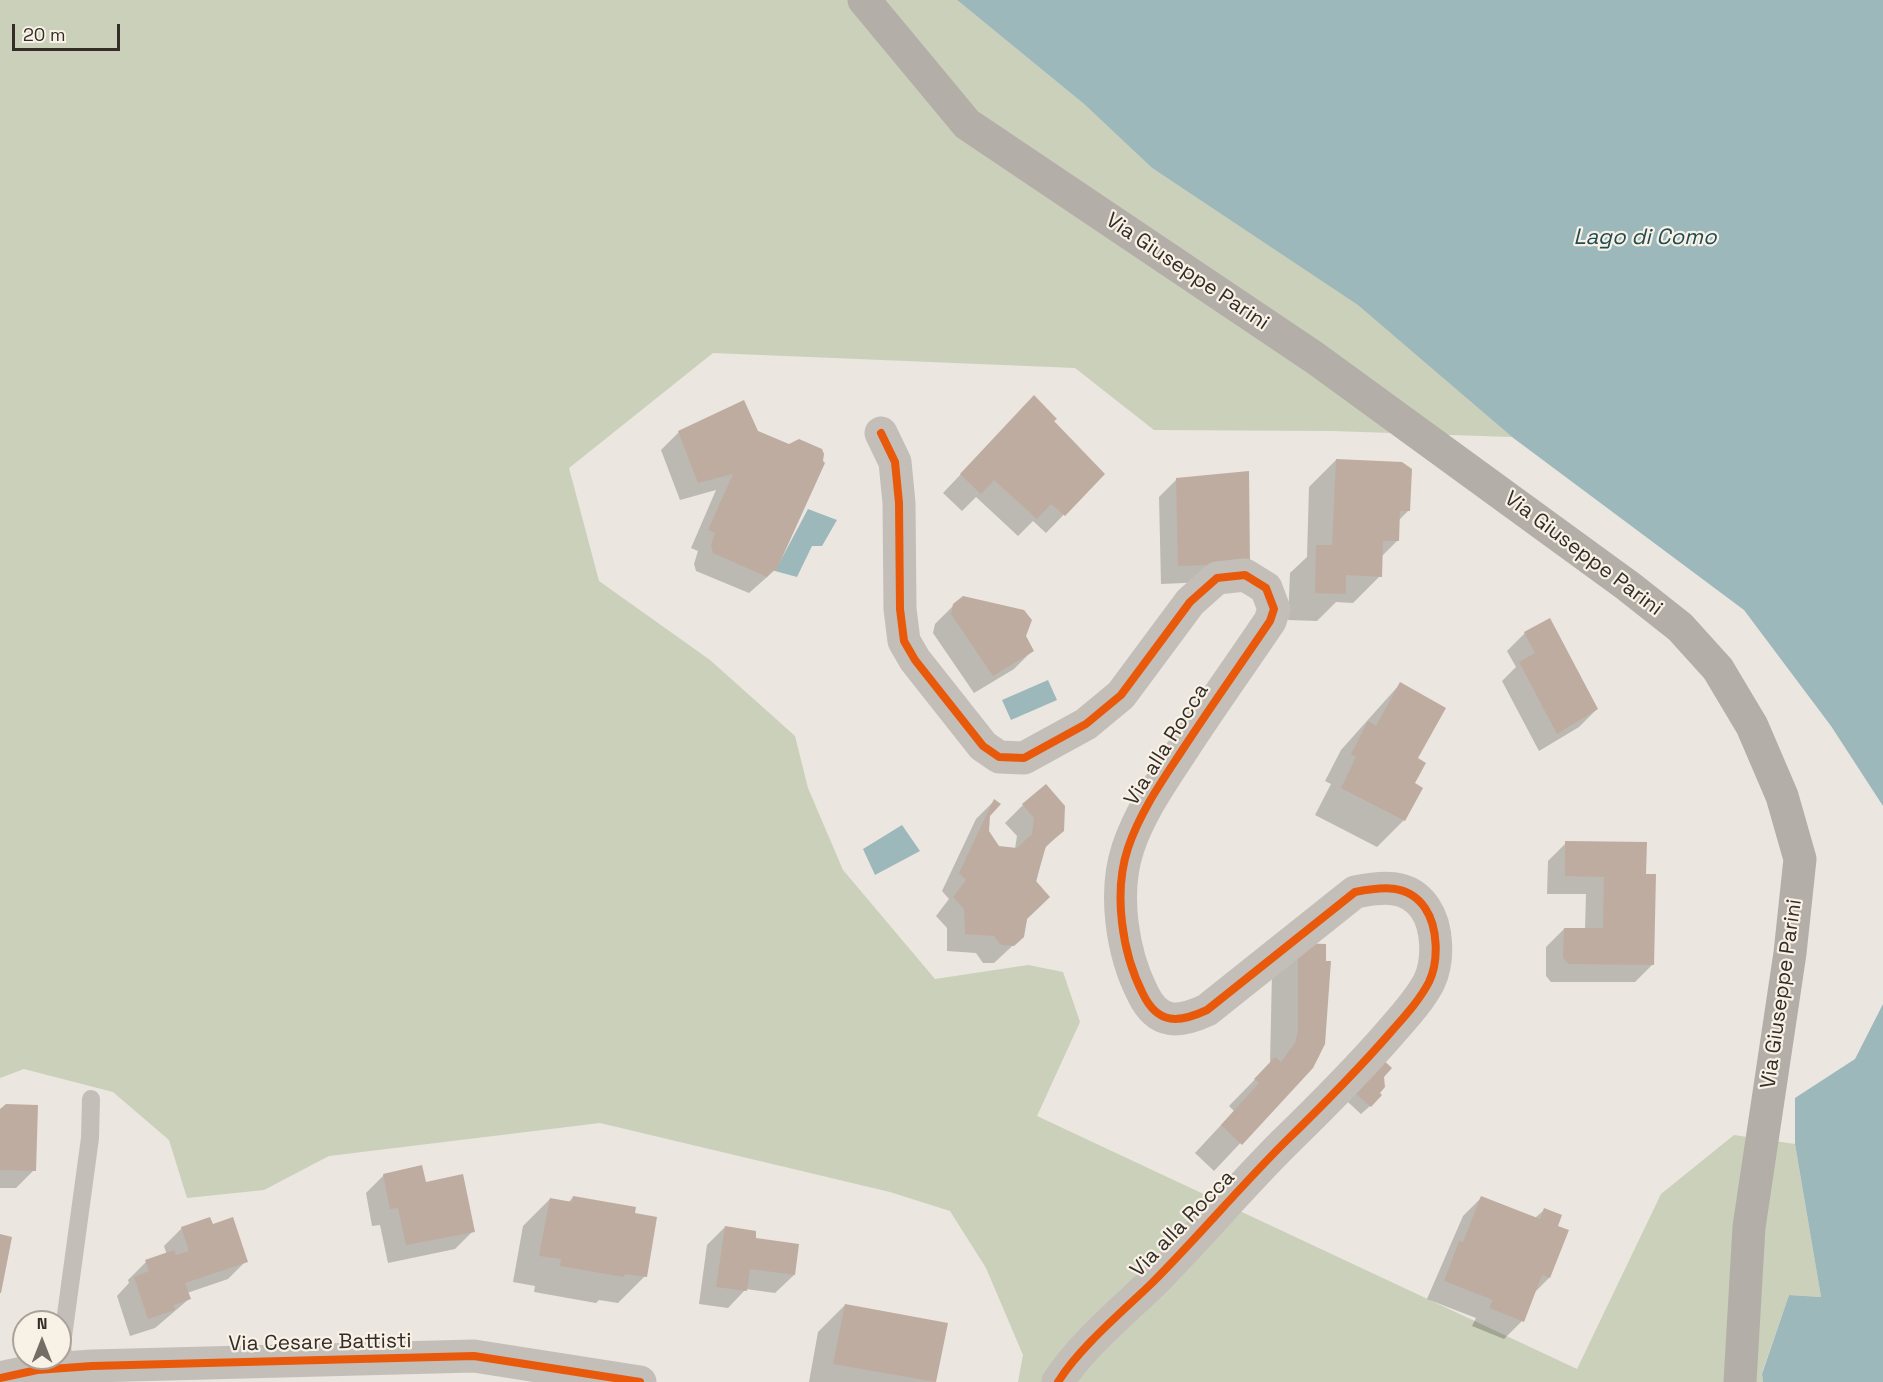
<!DOCTYPE html>
<html>
<head>
<meta charset="utf-8">
<style>
  body { margin:0 }
  #map { position:relative; width:1883px; height:1382px; overflow:hidden; background:#ebe6df; font-family:"Space Grotesk",sans-serif }
  canvas { display:block }
  .north { position:absolute; left:12px; top:1310px; width:60px; height:60px; box-sizing:border-box; background:#f8f1e6; border:2px solid #aaa29a; border-radius:50%; rotate:0deg; font-size:16px; font-weight:700; line-height:24px; text-align:center; color:#342c27 }
  .north::after { content:''; display:block; margin:auto; width:21px; height:27px; background:#746d67; clip-path:polygon(50% 0,100% 100%,50% 72%,0 100%) }
  .scale { position:absolute; left:12px; top:24px; width:108px; height:27px; box-sizing:border-box; border:3px solid #342c27; border-top:0; padding-left:8px; font-size:18px; line-height:21px; white-space:nowrap; color:#342c27; -webkit-text-stroke:4px #f8f1e6; paint-order:stroke }
</style>
</head>
<body>
<div id="map">
<canvas width="1883" height="1382"></canvas>
<div class="north">N</div>
<div class="scale">20 m</div>
</div>
<script>
const ctx = document.querySelector('canvas').getContext('2d');
ctx.lineJoin = 'round';
function paint(path, color) { ctx.fillStyle = color; ctx.fill(path, 'evenodd'); }
function stroke(path, color, width, dash) { ctx.strokeStyle = color; ctx.lineWidth = width; ctx.lineCap = dash ? 'butt' : 'round'; ctx.setLineDash(dash || []); ctx.stroke(path); }
function drawText(font, color, halo, rows, align = 'center') {
  ctx.font = font + ' "Space Grotesk",sans-serif'; ctx.lineWidth = 4.5; ctx.setLineDash([]); ctx.textBaseline = 'middle'; ctx.strokeStyle = halo; ctx.fillStyle = color; for (const [text, x, y, turn = 0] of rows) {
    ctx.save(); ctx.translate(x, y); ctx.rotate((+turn || 0) * Math.PI / 180); ctx.textAlign = isNaN(turn) ? turn : align; if (halo) ctx.strokeText(text, 0, 0); ctx.fillText(text, 0, 0); ctx.restore();
  }
}
paint(new Path2D(`
  M0,0H957L1084,104L1152,168L1359,305L1512,437L1332,431L1154,430L1075,368L713,353L569,468L599,581L710,660L795,736L808,788L843,870L935,979L1028,965L1063,972L1080,1022L1037,1116L1577,1369L1661,1194L1734,1135L1795,1144L1821,1297L1789,1295L1762,1373L1763,1382H1018L1023,1355L986,1268L950,1211L890,1192L600,1123L329,1156L264,1190L187,1198L169,1140L113,1092L24,1069L0,1078Z`), '#cad0ba');
paint(new Path2D(`
  M957,0H1883V806L1831,726L1744,610L1512,437L1358,305L1152,168L1084,104Z
  M808,509L837,520L822,546H812L797,577L775,571Z
  M1048,680L1057,700L1011,720L1002,700Z
  M902,825L920,851L875,875L863,849Z
  M1883,1004V1382H1763L1762,1374L1789,1295L1821,1297L1795,1144V1098L1855,1059Z`), '#9db8bb');
paint(new Path2D(`
  M743,402L775,570L749,593L696,571L694,564L698,551L691,548L716,490L680,500L661,450L679,432Z
  M1017,415L1052,421L1103,474L1046,533L1033,521L1018,536L976,497L962,511L943,493Z
  M1336,460L1408,511L1398,521L1397,541L1381,557L1380,576L1353,603L1336,602L1317,621L1288,620L1290,573L1307,557L1309,487Z
  M1177,479L1231,581L1161,584L1159,497Z
  M954,605L1024,636L1032,651L1014,669L974,693L933,633L935,624Z
  M1525,633L1597,709L1579,727L1539,751L1502,681L1516,667L1507,651Z
  M1400,684L1416,759L1404,820L1377,847L1315,815L1331,784L1325,781L1341,750Z
  M994,801L989,816L988,831L999,847L1015,849L1017,836L1005,823L1023,805L1063,830L1044,849L1023,936L994,963H983L976,953L947,951V928L936,916L949,899L942,891L976,819Z
  M1566,843L1645,875L1653,964L1635,982H1551L1546,976V947L1564,929L1585,930L1586,894H1547L1548,861Z
  M1299,945L1325,1032L1319,1056L1312,1067L1214,1171L1195,1153L1234,1111L1229,1106L1270,1064L1272,972Z
  M1382,1077L1370,1106L1361,1114L1339,1094Z
  M0,1111L34,1170L16,1188H0Z
  M384,1175L425,1184L473,1231L455,1249L388,1263L380,1225L372,1226L366,1193Z
  M573,1197L633,1214L645,1276L618,1303L599,1300L596,1303L534,1292L535,1286L513,1282L523,1226L550,1199L568,1203Z
  M1481,1198L1535,1218L1544,1210L1556,1227L1549,1278L1533,1294L1522,1321L1504,1339L1472,1326L1476,1318L1427,1299L1463,1216Z
  M212,1226L246,1261L228,1279L187,1293L189,1299L155,1328L130,1336L117,1296L129,1283L128,1280L146,1262L167,1255L164,1246L182,1228Z
  M725,1227L754,1240L794,1275L775,1293L746,1289L728,1308L699,1304L707,1245Z
  M845,1305L946,1324L935,1382H809L818,1332Z`), '#0003');
paint(new Path2D(`
  M1034,395L1057,419L1054,421L1105,474L1065,516L1051,504L1037,519L994,480L981,494L960,474Z
  M744,400L758,431L789,444L799,439L822,449L824,454L823,461L825,463L776,571L772,570L767,577L713,553L711,545L715,533L708,530L733,474L698,483L678,431Z
  M1336,459L1402,462L1412,469L1410,511H1400L1399,541H1383L1382,577L1346,575V594L1315,593L1316,545H1332Z
  M1249,471L1250,564L1178,566L1176,478Z
  M963,596L1024,610L1032,620L1026,636L1034,651L993,676L951,614L953,604Z
  M1550,618L1598,709L1557,734L1519,662L1535,653L1524,632Z
  M1400,682L1446,708L1418,758L1426,763L1415,783L1423,788L1405,821L1341,788L1356,757L1351,754L1368,721L1376,726Z
  M1046,784L1065,806L1064,831L1046,846L1036,881L1050,897L1027,919L1024,937L1014,946L1001,945L994,936L965,934L964,909L953,897L966,880L959,873L994,799L1001,804L990,816L989,831L999,846L1017,848L1032,834L1034,818L1022,804Z
  M1565,841L1647,842L1646,874H1656L1654,965L1569,964L1563,958L1564,928H1603L1604,877L1565,876Z
  M1298,943L1326,944V961H1331L1325,1044L1313,1068L1242,1145L1221,1125L1259,1083L1254,1079L1275,1057L1281,1062L1295,1043L1298,1031Z
  M1378,1055L1392,1068L1384,1077L1385,1087L1380,1093L1382,1095L1371,1107L1346,1085Z
  M6,1104L38,1105L36,1171L0,1170V1109Z
  M422,1165L426,1182L463,1174L475,1232L406,1245L398,1208L390,1209L383,1174Z
  M573,1196L636,1207L635,1213L657,1217L647,1277L625,1274L624,1277L560,1266L561,1259L539,1256L550,1198L572,1202Z
  M1481,1196L1540,1219L1544,1208L1562,1215L1558,1226L1569,1230L1550,1278L1542,1275L1524,1322L1489,1308L1493,1300L1444,1281L1459,1241L1463,1242Z
  M210,1217L213,1224L233,1217L248,1262L185,1283L191,1299L174,1305L175,1310L148,1319L134,1277L149,1271L145,1260L174,1250L176,1255L189,1251L181,1227Z
  M725,1226L756,1231V1238L799,1244L795,1275L750,1269L747,1291L716,1287Z
  M0,1234L12,1237L1,1293H0Z
  M845,1304L948,1323L936,1382L833,1364Z`), '#beaca1');
stroke(new Path2D(`
  M64,1368L62,1344L90,1138L91,1099`), '#c4beb8', 18);
stroke(new Path2D(`
  M881,433L895,462L899,503L900,609L904,641L915,660L983,746L999,757L1024,758L1086,724L1121,695L1190,602L1217,578L1245,575L1266,588L1274,609L1270,621C1241,664 1211,706 1183,749C1162,781 1140,812 1128,848C1113,893 1122,953 1143,994C1158,1025 1179,1023 1207,1010L1355,892C1381,887 1408,883 1425,908C1438,927 1439,961 1429,982C1419,1001 1404,1017 1390,1033C1356,1072 1320,1108 1283,1144C1238,1189 1197,1238 1152,1283C1123,1311 1079,1348 1058,1382
  M0,1378L37,1370L92,1366L474,1356L640,1382`), '#c4beb8', 33);
stroke(new Path2D(`
  M864,0L967,124L1315,358L1628,586L1680,627L1718,669L1752,726L1782,796L1800,859L1790,953L1749,1227L1740,1382`), '#b4aea9', 33);
stroke(new Path2D(`
  M881,433L895,462L899,503L900,609L904,641L915,660L983,746L999,757L1024,758L1086,724L1121,695L1190,602L1217,578L1245,575L1266,588L1274,609L1270,621C1241,664 1211,706 1183,749C1162,781 1140,812 1128,848C1113,893 1122,953 1143,994C1158,1025 1179,1023 1207,1010L1355,892C1381,887 1408,883 1425,908C1438,927 1439,961 1429,982C1419,1001 1404,1017 1390,1033C1356,1072 1320,1108 1283,1144C1238,1189 1197,1238 1152,1283C1123,1311 1079,1348 1058,1382
  M0,1378L37,1370L92,1366L474,1356L640,1382`), '#e8590c', 8);
drawText('21px', '#342c27', '#f8f1e6', [
  ["Via Giuseppe Parini",1187,272,34],
  ["Via Giuseppe Parini",1583,554,37],
  ["Via alla Rocca",1167,745,-58],
  ["Via Giuseppe Parini",1782,994,-82],
  ["Via alla Rocca",1183,1224,-46],
  ["Via Cesare Battisti",320,1343,-1]
]);
drawText('italic 22px', '#1f4b53', '#f8f1e6', [
  ["Lago di Como",1645,238]
]);
</script>
</body>
</html>
